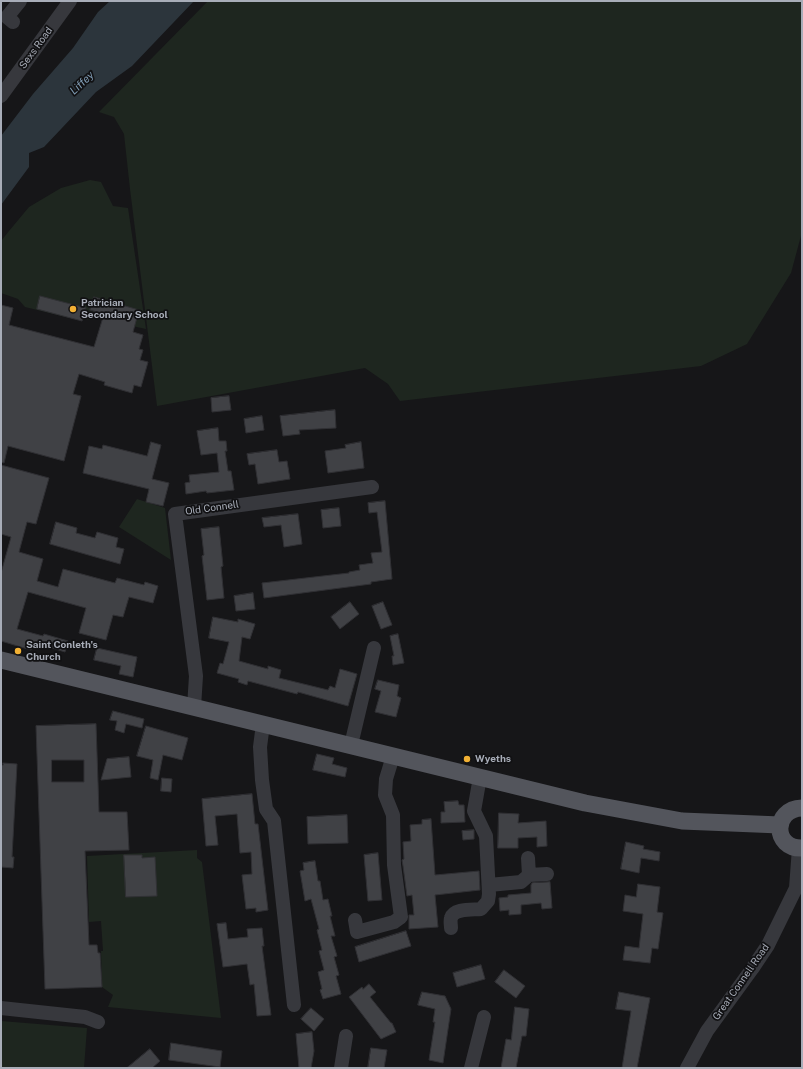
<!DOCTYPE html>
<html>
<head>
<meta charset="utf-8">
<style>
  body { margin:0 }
  #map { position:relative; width:803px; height:1069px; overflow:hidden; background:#161618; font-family:"Public Sans",sans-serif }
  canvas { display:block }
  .frame { position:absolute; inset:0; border:2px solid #a8adb8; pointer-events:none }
</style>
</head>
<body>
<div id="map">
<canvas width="803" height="1069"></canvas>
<div class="frame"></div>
</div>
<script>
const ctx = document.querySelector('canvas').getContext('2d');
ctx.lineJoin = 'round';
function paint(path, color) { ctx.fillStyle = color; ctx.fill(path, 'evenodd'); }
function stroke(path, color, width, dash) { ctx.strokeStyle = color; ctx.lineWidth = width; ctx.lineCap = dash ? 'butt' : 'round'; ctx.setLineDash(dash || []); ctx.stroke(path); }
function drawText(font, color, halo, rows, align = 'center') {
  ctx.font = font + ' "Public Sans",sans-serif'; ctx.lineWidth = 3.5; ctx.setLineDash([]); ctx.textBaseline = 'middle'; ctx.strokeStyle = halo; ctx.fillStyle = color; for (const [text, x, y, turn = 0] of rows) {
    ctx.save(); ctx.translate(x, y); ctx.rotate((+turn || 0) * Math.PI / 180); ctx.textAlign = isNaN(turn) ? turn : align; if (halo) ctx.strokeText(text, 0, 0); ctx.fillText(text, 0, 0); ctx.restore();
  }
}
paint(new Path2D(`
  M208,1H802V232L791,273L747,344L701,366L400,401L388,384L365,368L157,406L130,189L124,134L114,117L99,112Z
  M90,180L101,182L113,206L128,208L146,329L99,319L78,320L25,307L18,299L1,293V241L9,231L29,207L61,188Z
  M137,499L165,508L171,560L119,527Z
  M197,850V858L202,862L221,1018L108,1007L113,995L102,987L101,951H103L101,921L89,922L87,856Z
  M1,1021L87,1028L84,1068H1Z`), '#1e261f');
paint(new Path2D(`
  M110,1H194L132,66L96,92L44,147L29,153V167L1,205V136L33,94L73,48L98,12Z`), '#2c353c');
const building = new Path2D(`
  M40,296L86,308L82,321L37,309Z
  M94,297L139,310L133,332L143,335L139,349L143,350L140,360L148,362L141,387L134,385L132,393L104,385L105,382L79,374L73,394L81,396L64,461L8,446L4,463L1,462V305L13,308L9,325L94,347L104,314L90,310Z
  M229,396L231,410L212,412L211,398Z
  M335,410L336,428L299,430L300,434L283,436L280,416Z
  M262,416L264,430L246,433L244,419Z
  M218,428L219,441H226L227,451H225L228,471H231L234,490L207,493L206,491L186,494L185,483L190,482L189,475L219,472L217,453L201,455L197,431Z
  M151,442L161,445L152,479L169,483L163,506L146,502L149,489L83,473L89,446L102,449L103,445L147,456Z
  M361,442L364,468L328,473L325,451L346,448L345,445Z
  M277,450L279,462L287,461L290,479L258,484L255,464L249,465L247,454Z
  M1,465L49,478L36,524L27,522L19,552L43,559L37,581L58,587L63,569L115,583L117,578L144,585L145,582L158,586L153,603L129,597L123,617L113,615L106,640L79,633L86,608L28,592L17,629L43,636L44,634L68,641L65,652L33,642L31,650L1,641V573L11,537L1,534Z
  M385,501L392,579L371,582V584L264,598L262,583L349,573V572L360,570L359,565L373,563L371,553L382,552L377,512L369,513L368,503Z
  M339,508L341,526L323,528L321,510Z
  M298,514L302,544L284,547L281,525L264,527L262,518Z
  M56,522L77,528L76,533L95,538L97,532L118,538L116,547L124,549L120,564L50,544Z
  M219,527L223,566L221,567L224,598L207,600L202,556L204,555L201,529Z
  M253,593L255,609L236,611L234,596Z
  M350,602L359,614L340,629L331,617Z
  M383,602L392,625L381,629L372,606Z
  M213,617L238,622V619L255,624L250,639L242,637L239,661L268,669V666L281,670L279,678L328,690L330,686L335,688L340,669L357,674L348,706L298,692L297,694L248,681L247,685L238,682L239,679L217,673L220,663L223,664L229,642L209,638Z
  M398,634L404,663L393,665L392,656H394L390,636Z
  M97,648L137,657L133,677L119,674L121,666L94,660Z
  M378,680L399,685L397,696L401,698L396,717L375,712L381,691L375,689Z
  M113,711L144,719L142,728L126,724L124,733L115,730L117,721L110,720Z
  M96,724L99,812H127L129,850L85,851L89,945H97L98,953H100L102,987L45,989L36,726ZM52,760H84V782H52Z
  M146,726L188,738L182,760L163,755L158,780L150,778L153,760L137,756Z
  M317,754L334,758L332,764L347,768L345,777L313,770Z
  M129,757L131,777L101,780L107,759Z
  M3,763L17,764L12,857H14L13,868L1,867V765H3Z
  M162,778L172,779L171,792L161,791Z
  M252,794L255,824H258L268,910L256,912V908L246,909L242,875L252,874L251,852L240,853L237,814L215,816L218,845L206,846L202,799Z
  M458,801L459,805H464L465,822L441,823V812H445L444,802Z
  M499,813L519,814L518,823L546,821L547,846L537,847V837L518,838V848H498Z
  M347,815L348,843L308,844L307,817Z
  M431,819L435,875L479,871L480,890L435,895L438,927L409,929V915H414L412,895L407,896L403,866L402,860L404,859L403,842L411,841L410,825L422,824V820Z
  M474,830V839L463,840L462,831Z
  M626,842L644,846L643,849L660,852L659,861L641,858L639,873L621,869Z
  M378,853L382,900L368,901L364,855Z
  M124,855H142V858L155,857L157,896L126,897Z
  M315,861L318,881H320L323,900L328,899L332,916H330L335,936H331L337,956L334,957L339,975L336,976L341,994L323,999L320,990L322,989L318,972L324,970L319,951L322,950L317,930L319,929L311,899L305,901L300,871L304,870L303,863Z
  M550,882L552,908L542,909L541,903L521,905V914L509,915V910L500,911L499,898L508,897V895L531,893V885L532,883Z
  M638,884L660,887L657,912L663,913L658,949L652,948L650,963L623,960L625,946L639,948L643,914L623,911L625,895L636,897Z
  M226,923L228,939L248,937L247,929L262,928L264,946H262L271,1015L257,1016L254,984L250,985L247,964L223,967L217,924Z
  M406,931L411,946L359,962L355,947Z
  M481,965L485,979L457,987L453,973Z
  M504,970L525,986L516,998L495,982Z
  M369,984L376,992L370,997L391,1023H392L396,1032L381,1039L349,997L362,987L363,989Z
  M422,992L445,996L451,1009L443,1063L429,1060L435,1022H433L435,1009L418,1005Z
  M619,992L650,998L637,1068H622L631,1011L616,1009Z
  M515,1007L529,1009L526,1036H522L516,1068H501L506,1039L511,1040Z
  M311,1008L324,1019L314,1031L301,1019Z
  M312,1032L314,1051L311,1068H299L296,1034Z
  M171,1043L222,1051L220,1067L169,1060Z
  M371,1048L387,1050L384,1068H368Z
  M150,1049L160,1061L152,1068H127Z`);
paint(building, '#404145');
stroke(building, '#303034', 1);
stroke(new Path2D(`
  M13,22L7,17L20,1
  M1,96L70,1
  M194,707L196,676L175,514L372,487
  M263,724L260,747L262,780L266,809L274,821L294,1005
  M351,745L374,648
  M528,858L529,875
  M489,885L521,882L529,875L547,874
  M355,920L357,932L394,922L401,917L394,865L393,815L385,795L386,779L393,756
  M451,928C451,925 450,921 451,918C454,908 473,910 481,909L488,901L489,894L486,836L474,811L480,777
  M1,1008L85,1017L98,1022
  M341,1068L346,1036
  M471,1068L484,1017
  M687,1068L707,1031L752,969L768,945L796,888L799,848`), '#37383d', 14);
stroke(new Path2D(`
  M1,660L585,803L682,821L780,825
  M802,808C772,809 773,849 802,848`), '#53555c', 17);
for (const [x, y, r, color] of [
  [73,309,4,"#f2b134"],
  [18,651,4,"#f2b134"],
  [467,759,4,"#f2b134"]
]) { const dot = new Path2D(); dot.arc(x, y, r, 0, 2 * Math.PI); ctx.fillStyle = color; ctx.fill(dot); stroke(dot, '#111113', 1.5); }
drawText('10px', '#a8adb8', '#111113', [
  ["Sexs Road",36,48,-54],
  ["Old Connell",212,508,-8],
  ["Great Connell Road",741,982,-55]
]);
drawText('bold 10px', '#a8adb8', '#111113', [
  ["Patrician",81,303],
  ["Secondary School",81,315],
  ["Saint Conleth's",26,645],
  ["Church",26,657],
  ["Wyeths",475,759]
], 'left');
drawText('italic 11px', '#7f9bb3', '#111113', [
  ["Liffey",82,83,-43]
]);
</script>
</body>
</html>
